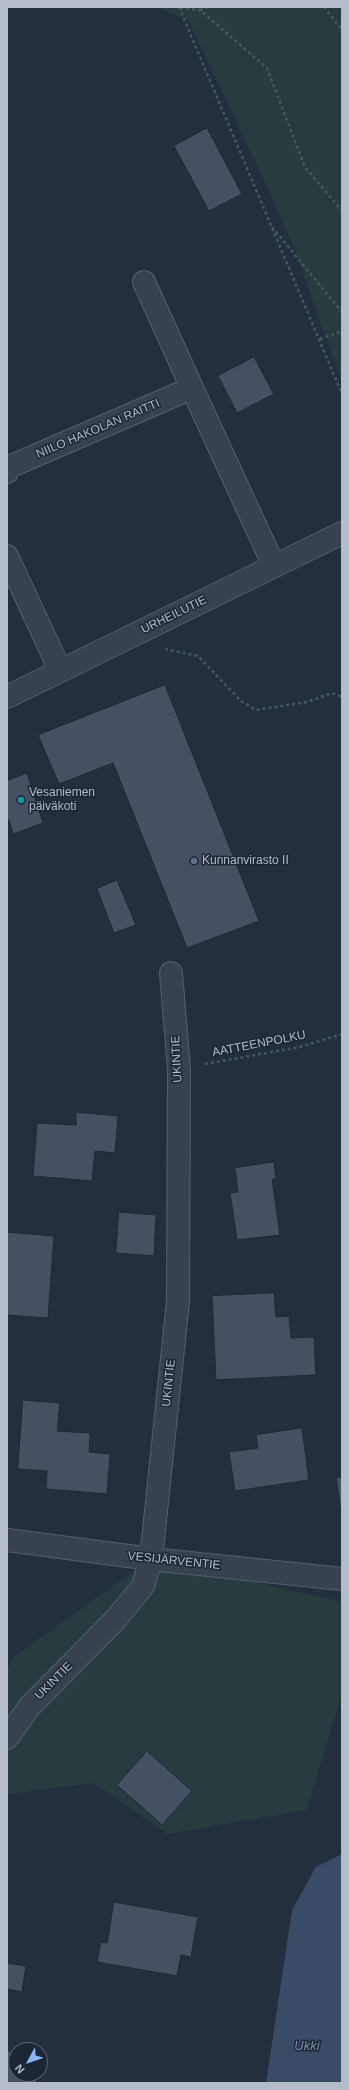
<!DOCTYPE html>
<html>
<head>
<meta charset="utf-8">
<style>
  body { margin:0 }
  #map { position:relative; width:349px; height:2090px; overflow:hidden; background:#242f3e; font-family:Helvetica,sans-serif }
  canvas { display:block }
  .frame { position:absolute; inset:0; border:8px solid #b4bcc9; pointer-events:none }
  .north { position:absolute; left:8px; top:2042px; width:40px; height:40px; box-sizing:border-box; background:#1d2633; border:1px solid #59626f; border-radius:50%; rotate:230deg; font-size:11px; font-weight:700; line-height:16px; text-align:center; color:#b4bcc9 }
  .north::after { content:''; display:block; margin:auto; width:14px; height:18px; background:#8ab4f8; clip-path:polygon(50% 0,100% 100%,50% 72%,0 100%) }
</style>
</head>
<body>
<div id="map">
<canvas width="349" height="2090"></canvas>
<div class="frame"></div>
<div class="north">N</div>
</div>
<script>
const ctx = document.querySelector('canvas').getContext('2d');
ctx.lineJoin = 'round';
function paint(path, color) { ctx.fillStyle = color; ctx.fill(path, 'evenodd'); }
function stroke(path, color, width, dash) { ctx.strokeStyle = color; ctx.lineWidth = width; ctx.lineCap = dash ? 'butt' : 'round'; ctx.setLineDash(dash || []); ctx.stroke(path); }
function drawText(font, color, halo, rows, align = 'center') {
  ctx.font = font + ' Helvetica,sans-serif'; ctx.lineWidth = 3; ctx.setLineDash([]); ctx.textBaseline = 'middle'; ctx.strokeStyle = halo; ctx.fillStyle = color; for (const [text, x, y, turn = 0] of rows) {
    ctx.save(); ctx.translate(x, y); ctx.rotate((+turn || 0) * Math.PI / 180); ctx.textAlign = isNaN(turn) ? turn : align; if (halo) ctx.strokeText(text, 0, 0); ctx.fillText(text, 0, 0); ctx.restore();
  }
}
paint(new Path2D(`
  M155,7H342V382L294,248L259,169L188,20Z
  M151,1559L342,1602V1692L307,1810L168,1834L93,1783L7,1794V1670L11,1659Z`), '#263c3f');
paint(new Path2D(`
  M342,1854V2083H266L292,1910L316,1867Z`), '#394c67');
const building = new Path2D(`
  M207,128L242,194L209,211L174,146Z
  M254,357L274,394L237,413L218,376Z
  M165,685L259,921L187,948L113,763L59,784L38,735Z
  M27,773L43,823L13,834L9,820L7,821V781Z
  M117,880L136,925L114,933L97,889Z
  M76,1112L118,1116L115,1153L95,1151L92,1181L33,1176L37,1123L76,1125Z
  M274,1162L276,1179H272L280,1235L237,1240L230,1193L238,1192L235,1168Z
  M119,1212L156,1215L154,1256L116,1253Z
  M7,1232L54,1236L48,1318L7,1315Z
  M274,1293L276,1317L289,1316L291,1338L314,1337L316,1375L216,1380L212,1296Z
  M23,1400L60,1403L57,1431L90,1433L89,1452L110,1454L107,1494L46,1489L47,1471L18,1469Z
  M302,1428L309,1480L235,1491L229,1452L258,1448L256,1435Z
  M342,1477V1518L336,1478Z
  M147,1751L192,1791L162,1825L117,1785Z
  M114,1902L198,1917L191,1957L181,1955L177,1976L97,1962L101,1942L107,1943Z
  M7,1963L26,1966L22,1992L7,1989Z
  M7,2049L16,2059V2074H30L38,2083H7Z`);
paint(building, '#455162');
stroke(building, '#1f2835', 1);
const minor = new Path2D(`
  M144,282L192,388
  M7,472L9,467L192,388L274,566
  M7,556L60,670
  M7,697L342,533
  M7,1540L151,1559L342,1579
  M7,1738L30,1706L116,1619L143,1586L151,1559L178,1301L179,1069L171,973`);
stroke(minor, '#565f6c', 24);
stroke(new Path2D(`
  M179,7L342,394
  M324,7L342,30
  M180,8L200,10L267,68L305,167L342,211
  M200,10L209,7
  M272,227L342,312
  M320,339L342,331
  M165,649L198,656L241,701L256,710L307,702L332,693L342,697
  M205,1064L300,1047L342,1034`), '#44595c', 2.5, [3, 3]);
stroke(minor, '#38414e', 22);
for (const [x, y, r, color] of [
  [21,800,4,"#0f9aa8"],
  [194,861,4,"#5c6f8a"]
]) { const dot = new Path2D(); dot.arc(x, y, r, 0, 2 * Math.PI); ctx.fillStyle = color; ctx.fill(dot); stroke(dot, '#1d2633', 1.5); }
drawText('12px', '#b4bcc9', '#1d2633', [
  ["NIILO HAKOLAN RAITTI",98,429,-23],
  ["URHEILUTIE",174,615,-26],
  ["AATTEENPOLKU",259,1044,-11],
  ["UKINTIE",177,1059,-93],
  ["UKINTIE",169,1383,-84],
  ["VESIJÄRVENTIE",174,1561,6],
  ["UKINTIE",54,1681,-45]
]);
drawText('12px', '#b4bcc9', '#1d2633', [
  ["Vesaniemen",29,793],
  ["päiväkoti",29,807],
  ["Kunnanvirasto II",202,861]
], 'left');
drawText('italic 13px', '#7c92b1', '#1d2633', [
  ["Ukki",307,2046]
]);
</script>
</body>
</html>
